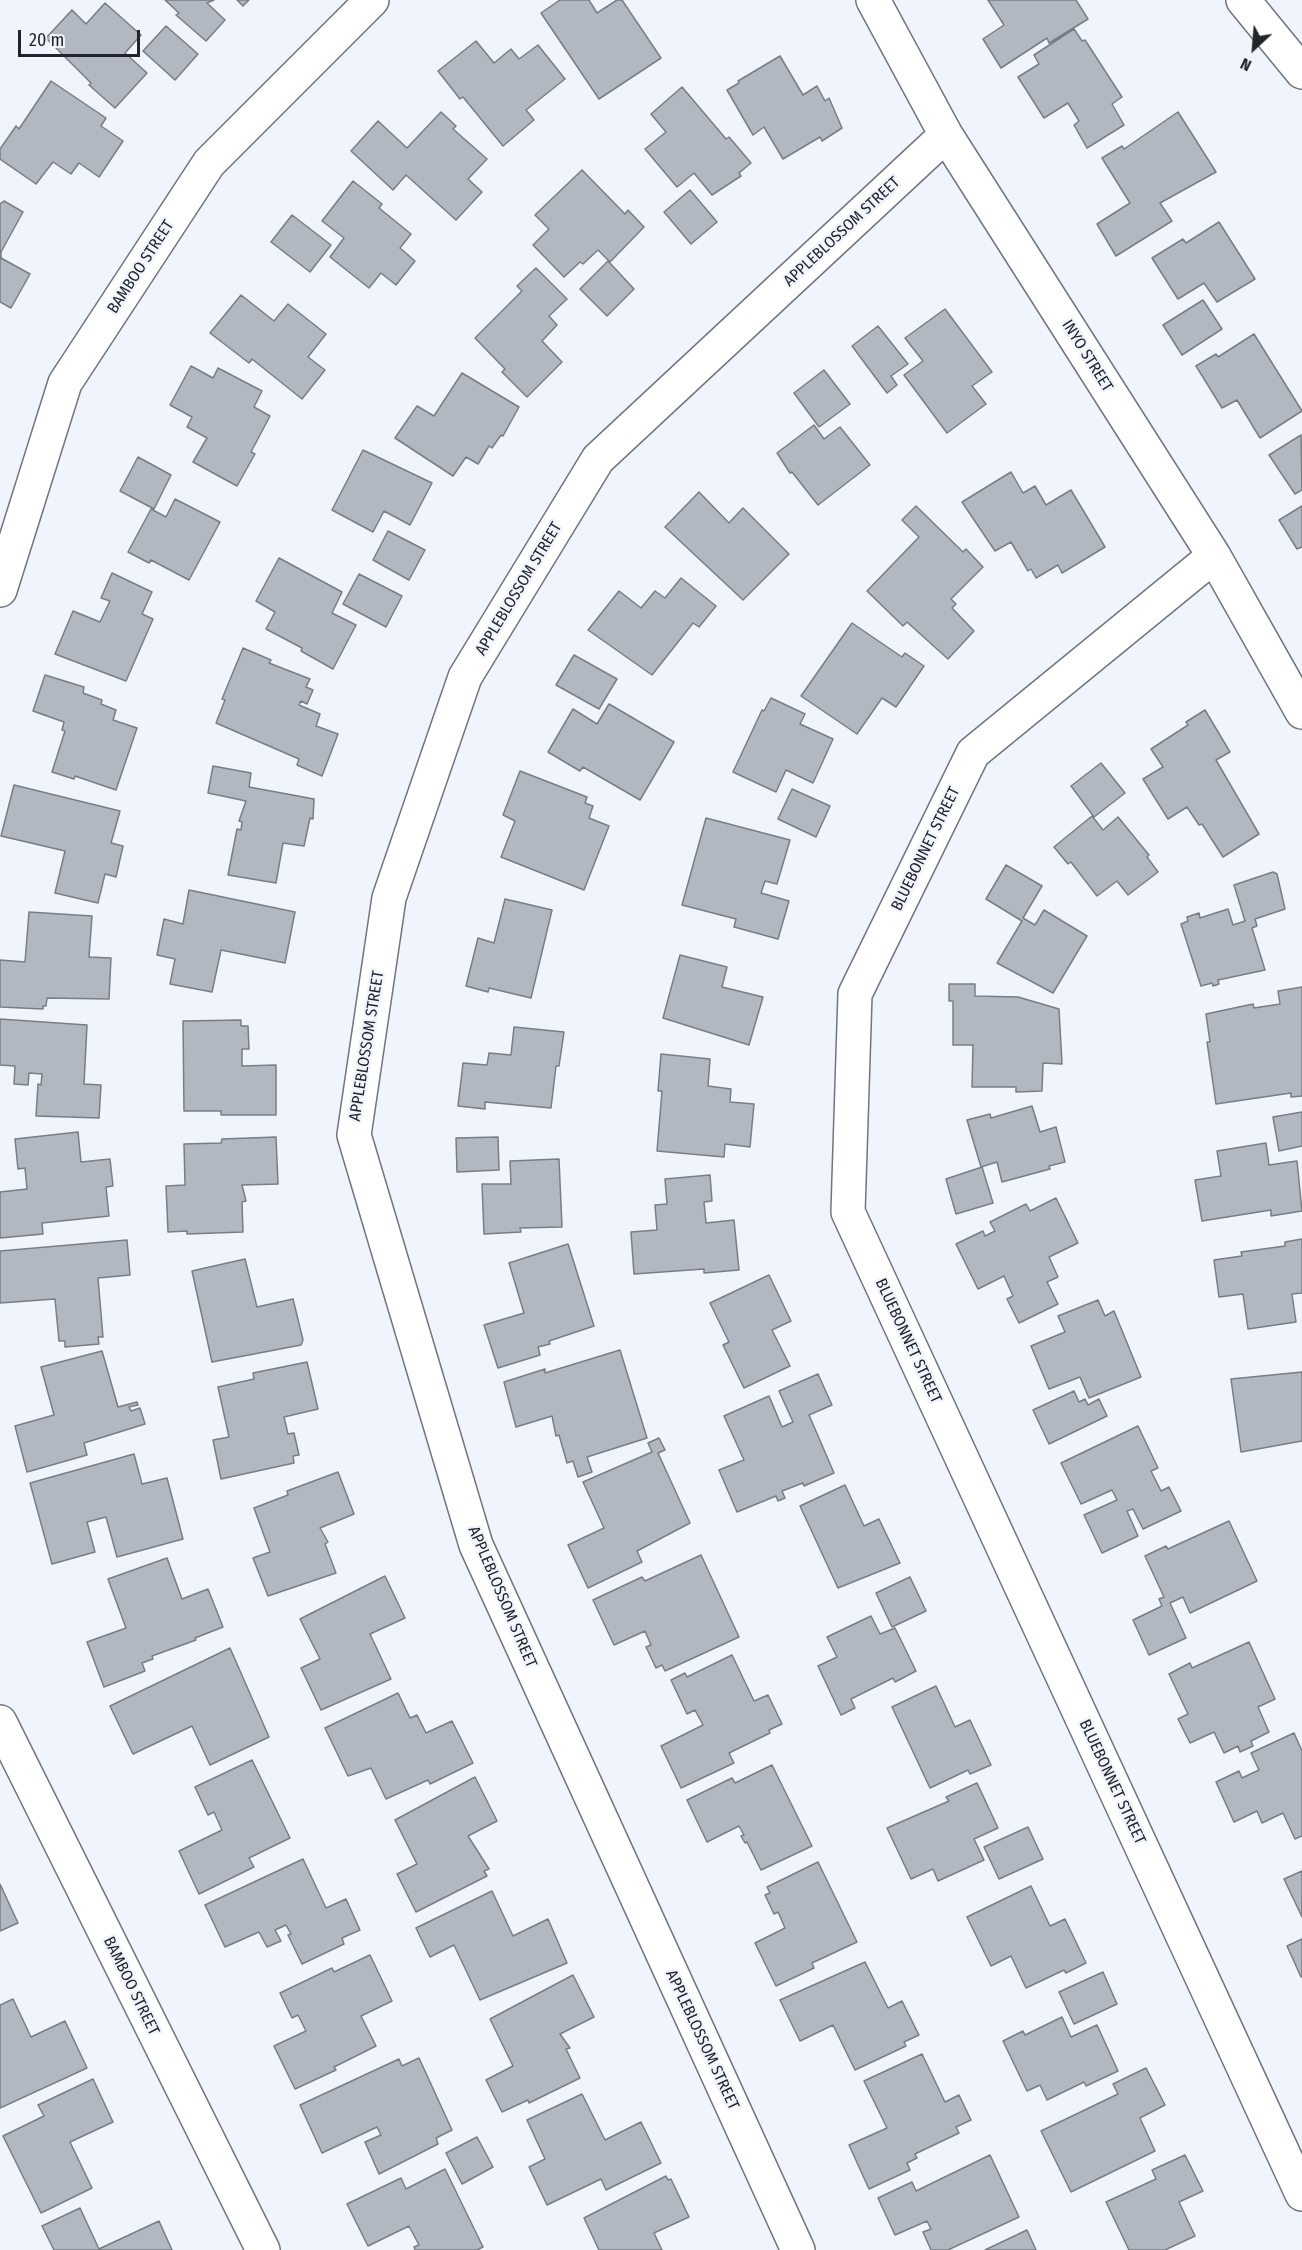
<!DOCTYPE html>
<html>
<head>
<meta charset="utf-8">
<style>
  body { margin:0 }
  #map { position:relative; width:1302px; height:2250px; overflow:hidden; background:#f0f5fd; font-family:"Fira Sans Condensed",sans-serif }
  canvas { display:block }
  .north { position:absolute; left:1224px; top:18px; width:60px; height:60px; -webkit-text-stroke:4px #f0f5fd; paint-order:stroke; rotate:206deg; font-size:16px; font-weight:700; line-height:24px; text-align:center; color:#222428 }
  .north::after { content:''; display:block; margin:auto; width:21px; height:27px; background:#222428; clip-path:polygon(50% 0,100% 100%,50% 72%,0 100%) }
  .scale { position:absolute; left:18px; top:30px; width:122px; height:27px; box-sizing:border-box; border:3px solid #222428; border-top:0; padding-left:8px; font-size:18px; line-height:21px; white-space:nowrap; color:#222428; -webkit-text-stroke:4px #f0f5fd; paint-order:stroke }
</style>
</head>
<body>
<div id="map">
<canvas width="1302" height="2250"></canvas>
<div class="north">N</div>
<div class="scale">20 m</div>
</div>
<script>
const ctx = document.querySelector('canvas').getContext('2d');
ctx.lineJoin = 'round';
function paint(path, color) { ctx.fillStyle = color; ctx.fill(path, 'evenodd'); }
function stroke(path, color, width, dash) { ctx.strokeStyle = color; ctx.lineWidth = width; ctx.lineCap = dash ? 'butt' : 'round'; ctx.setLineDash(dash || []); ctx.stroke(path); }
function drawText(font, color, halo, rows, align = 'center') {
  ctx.font = font + ' "Fira Sans Condensed",sans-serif'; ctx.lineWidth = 5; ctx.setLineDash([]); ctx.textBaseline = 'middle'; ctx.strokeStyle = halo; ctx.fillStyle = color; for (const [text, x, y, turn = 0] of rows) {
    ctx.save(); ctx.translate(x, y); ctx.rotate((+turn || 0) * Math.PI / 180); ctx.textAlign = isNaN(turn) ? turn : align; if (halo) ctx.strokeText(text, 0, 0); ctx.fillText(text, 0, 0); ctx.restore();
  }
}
const building = new Path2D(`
  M165,0H214L207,3L225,20L206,41L176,15L179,13Z
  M237,0H249L243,6Z
  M560,0H589L597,13L617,0H622L661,58L599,99L541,13Z
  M988,0H1076L1088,19L1049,43L1047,38L1001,68L983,39L1004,25Z
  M105,3L141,35L125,53L147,73L115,108L89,85L91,83L46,38L72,10L86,24Z
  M166,26L198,54L175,80L143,51Z
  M1074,29L1082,41L1085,40L1122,97L1112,104L1124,125L1087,148L1074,125L1079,121L1068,103L1044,118L1018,77L1039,64L1034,55Z
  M476,41L494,63L511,49L519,59L538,45L565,79L526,110L534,120L503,146L463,97L460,99L438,71Z
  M780,56L803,95L817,86L825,101L829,98L842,128L822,141L820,137L783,159L764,127L753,135L727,90L739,83L738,81Z
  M51,81L106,118L101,126L123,141L99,177L79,163L71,174L53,162L36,184L0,159V149L16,126L19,129Z
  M682,87L726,139L729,137L751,163L739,173L741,176L712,195L694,173L677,187L645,149L666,132L651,114Z
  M441,112L456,126L453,129L487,159L468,179L482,192L456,220L406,175L393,190L351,151L378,121L407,148Z
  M1178,112L1216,172L1160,203L1172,221L1116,256L1097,224L1130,203L1102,158L1122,146L1124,149Z
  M582,170L625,214L628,210L644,227L610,262L598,250L583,264L580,262L564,277L533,245L549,229L535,215Z
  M353,181L382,204L379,208L411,234L400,248L415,261L396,285L381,273L369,288L330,257L344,238L322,221Z
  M690,190L717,222L691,244L664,212Z
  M4,201L23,212L1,252V258L30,274L11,308L0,302V204Z
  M292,215L331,245L310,272L271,242Z
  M1219,222L1255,279L1217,302L1204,283L1178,299L1152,258L1183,239L1186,243Z
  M608,261L634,289L607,316L580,289Z
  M536,268L567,299L549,316L557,325L542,341L562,362L527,397L502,372L505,369L475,338L522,291L517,286Z
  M241,295L274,321L288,304L326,334L308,357L325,370L302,399L252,359L249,363L210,333Z
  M1203,300L1222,329L1182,355L1163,325Z
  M945,309L992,372L972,386L986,404L947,433L904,375L923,361L905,338Z
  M878,326L908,364L891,376L897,385L887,393L852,346Z
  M1254,334L1302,411L1260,438L1237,400L1222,408L1196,366L1216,354L1218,357Z
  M191,366L213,378L218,368L262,391L254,407L270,416L251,452L255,454L237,486L193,462L207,438L187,427L192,417L170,405Z
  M824,370L850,404L819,427L794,393Z
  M462,373L519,407L503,436L501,435L492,448L489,446L478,464L466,457L453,476L395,438L417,406L434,416Z
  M814,425L824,439L840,427L870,465L818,505L792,472L790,473L777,453Z
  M1301,435L1302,490L1295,494L1269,455Z
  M363,450L432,483L410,525L384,511L373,532L332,510Z
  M138,457L171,475L154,509L120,491Z
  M1011,472L1023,493L1035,486L1046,505L1071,490L1105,547L1062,573L1058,565L1036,578L1031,569L1028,571L1011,542L995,551L962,502Z
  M699,492L729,523L743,508L789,554L743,600L665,527Z
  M175,499L220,522L189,580L151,560L149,563L128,552L151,509L166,517Z
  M916,506L963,552L966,549L983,567L951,599L956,604L952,608L974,631L948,659L907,622L903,626L867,591L919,537L902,520Z
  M1302,506V547L1297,549L1279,520Z
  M388,531L425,550L409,580L373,560Z
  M279,558L342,592L332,613L356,625L333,669L301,651L302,648L266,629L275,612L256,601Z
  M112,573L152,592L142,614L153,619L126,681L55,654L73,611L100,622L110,601L101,598Z
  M359,574L402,596L386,627L343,604Z
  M681,578L716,606L699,627L693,623L652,675L588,630L619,591L641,608L655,591L665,598Z
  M852,623L902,657L905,653L924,666L896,707L882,698L857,734L801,696Z
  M243,648L271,660L269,663L310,679L306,687L313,690L307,704L301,701L299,705L320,714L316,726L338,734L322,776L297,765L299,759L216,723L225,700L222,699Z
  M574,655L617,679L599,709L556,685Z
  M45,675L84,687L83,693L102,700L101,704L116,710L113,720L137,728L116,790L75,776L74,779L52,772L65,731L62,730L64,722L33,711Z
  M771,698L805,714L800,724L833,739L813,783L786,770L776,792L733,772L762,710L764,711Z
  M609,704L674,742L640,800L583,767L580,771L548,752L573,709L597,724Z
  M1205,710L1230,752L1216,760L1259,834L1223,857L1202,824L1199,825L1187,807L1168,819L1143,779L1163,767L1151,749L1188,725L1186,722Z
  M1101,763L1125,793L1094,817L1071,786Z
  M213,766L251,773L249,787L314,799L313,819L310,818L304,846L283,843L276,883L228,875L237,829L241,830L242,822L239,821L246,801L208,793Z
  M520,771L587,797L585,803L593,806L589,818L609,826L584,890L501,857L515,821L503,815Z
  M14,785L120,811L111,843L123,846L116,877L105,874L98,903L55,893L65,851L1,836Z
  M792,789L830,806L816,837L778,819Z
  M1092,816L1103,830L1118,817L1149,855L1147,857L1158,872L1128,895L1117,881L1097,896L1071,862L1068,864L1054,847Z
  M706,818L790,840L777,884L765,881L761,893L789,901L778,939L734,927L736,919L682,905Z
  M1006,865L1042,886L1023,918L1035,925L1044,910L1087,936L1053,993L997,963L1022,921L986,899Z
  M1273,872L1277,874L1285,909L1255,919L1257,926L1252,928L1265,970L1218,980L1219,984L1213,986L1212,983L1201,986L1181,924L1188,921L1187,917L1199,913L1200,918L1228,909L1233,925L1245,921L1234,885Z
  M189,890L295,912L285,963L221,950L212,992L170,984L175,959L157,955L164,919L183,924Z
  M505,899L552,910L531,998L489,988L488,992L466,986L478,938L494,943Z
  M29,912L92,916L89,957L111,958L109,999L47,998L46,1006H43V1009L0,1007V960L25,962Z
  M680,955L727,967L722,987L763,997L749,1045L663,1018Z
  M949,984H975V996L1018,997L1059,1009L1062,1064L1043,1063L1042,1091L1016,1092V1087H972L973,1045H953V1001H949Z
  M1302,987V1096L1291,1097V1093L1216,1104L1207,1042H1210L1206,1014L1253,1004L1254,1008L1280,1004L1278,991Z
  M0,1019L87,1025L84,1084L101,1085L99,1118L36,1116L38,1084L41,1085L42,1074L29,1073L28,1085L14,1084L15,1066L0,1065Z
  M241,1020V1026H248L249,1049H242V1066L276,1065V1115H221V1111H184L183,1021Z
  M514,1027L564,1032L559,1066H556L551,1108L485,1102V1109L458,1106L463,1063L487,1065L489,1053L511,1055Z
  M661,1054L710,1059L708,1086L731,1089L730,1102L754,1104L750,1147L725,1144L724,1157L657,1151L662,1091H658Z
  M1032,1106L1040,1132L1056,1127L1065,1162L1049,1166L1050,1169L1002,1182L997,1162L981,1167L967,1120L990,1114L991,1118Z
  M1302,1112V1146L1279,1151L1273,1117Z
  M78,1132L81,1162L110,1159L113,1186L106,1187L109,1216L42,1223L43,1234L0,1238V1192L27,1189L25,1168L18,1169L15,1139Z
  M276,1137L278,1184L242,1185L246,1201L242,1202L243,1232L187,1234V1231L168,1232L166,1186L185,1185L184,1144L221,1143L222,1139Z
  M498,1137L499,1170L457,1172L456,1138Z
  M1266,1143L1269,1165L1297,1161L1302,1211L1271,1216V1210L1202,1221L1195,1180L1221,1176L1217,1151Z
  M559,1159L562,1227L520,1228L521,1232L484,1234L482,1184H511L510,1161Z
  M982,1167L993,1203L956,1214L946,1179Z
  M710,1175L712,1201L704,1202L706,1223L734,1220L739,1270L704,1273V1269L634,1274L631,1232L657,1230L655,1205L667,1204L665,1179Z
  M1056,1198L1078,1243L1049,1257L1058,1277L1047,1282L1058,1304L1019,1323L1007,1299L1013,1296L1004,1276L978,1289L956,1244L983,1231L985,1236L995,1231L990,1222L1026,1204L1030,1211Z
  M1302,1239V1293L1292,1294L1296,1322L1248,1329L1243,1294L1219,1297L1214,1260L1242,1256L1241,1252L1285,1246V1242Z
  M127,1240L130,1275L98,1278L103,1337H98L99,1344L65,1347V1341H59L55,1299L0,1303V1251Z
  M568,1244L594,1326L549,1341L550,1344L538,1347L540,1355L498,1368L484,1325L524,1313L509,1263Z
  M245,1259L257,1307L293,1299L303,1340L301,1345L212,1362L192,1271Z
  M769,1275L791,1321L772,1330L790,1366L744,1388L723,1345L729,1342L710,1303Z
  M1098,1300L1105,1316L1114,1311L1141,1377L1089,1398L1080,1377L1049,1389L1031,1346L1065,1332L1058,1316Z
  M620,1350L647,1438L587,1457L592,1472L578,1477L573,1461L567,1463L559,1435L556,1436L552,1416L516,1427L504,1382L545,1369V1373Z
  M102,1351L118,1407L137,1402L138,1405L129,1407L131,1411L140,1408L145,1424L84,1443L87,1455L27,1472L15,1426L54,1415L41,1367Z
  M307,1362L318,1409L284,1417L288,1434L294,1433L299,1455L293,1456L294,1463L221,1479L213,1440L229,1437L218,1387L254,1379L253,1373Z
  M1302,1372V1441L1241,1452L1231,1379Z
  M818,1374L832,1405L809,1415L834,1473L804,1486L803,1483L782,1491L785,1498L778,1501L776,1496L737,1512L719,1470L744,1460L724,1416L769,1396L782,1427L793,1422L779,1391Z
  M1074,1391L1079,1402L1085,1399L1088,1405L1099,1399L1107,1416L1049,1444L1033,1410Z
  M1138,1426L1158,1468L1151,1471L1161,1491L1169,1487L1181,1511L1143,1529L1133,1509L1127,1511L1138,1536L1102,1553L1084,1515L1117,1500L1112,1490L1081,1504L1061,1463Z
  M659,1438L665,1450L658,1453L690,1523L637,1551L642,1562L588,1588L568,1545L604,1528L583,1482L652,1452L648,1443Z
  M134,1454L142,1484L167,1478L183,1539L117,1557L106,1517L87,1522L95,1552L52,1564L30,1483Z
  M338,1472L354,1514L320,1528L328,1542L325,1544L336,1573L268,1596L253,1558L270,1552L254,1508L288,1495L287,1491Z
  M845,1485L864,1526L879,1519L900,1563L838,1588L800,1506Z
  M1229,1521L1257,1581L1190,1613L1183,1597L1170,1603L1186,1638L1149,1655L1133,1620L1162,1606L1159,1599L1164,1597L1145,1556L1166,1546L1168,1549Z
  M701,1555L739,1637L665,1671L662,1665L656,1668L646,1647L651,1645L645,1631L614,1645L593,1600L642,1577L645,1581Z
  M167,1558L182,1599L208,1589L223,1627L195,1638L196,1640L152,1656L153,1659L142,1663L145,1671L104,1687L87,1642L126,1628L108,1579Z
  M385,1576L405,1618L370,1634L391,1679L321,1710L301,1668L320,1659L300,1619Z
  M910,1577L926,1611L892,1627L876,1593Z
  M871,1616L880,1634L895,1628L916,1671L895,1682L893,1678L851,1699L855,1708L841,1715L818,1666L837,1657L827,1637Z
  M1249,1642L1275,1699L1258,1707L1269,1732L1251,1741L1253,1746L1240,1752L1238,1746L1224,1753L1214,1732L1190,1743L1178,1719L1188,1714L1169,1674L1190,1663L1192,1668Z
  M230,1648L269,1737L210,1765L192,1726L133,1754L110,1706Z
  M732,1655L754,1701L768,1695L782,1724L769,1730L770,1733L729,1753L734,1763L681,1788L661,1746L703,1725L695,1710L687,1714L671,1680L685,1673L687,1677Z
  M936,1686L955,1727L970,1720L991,1765L970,1774L968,1770L930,1788L892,1707Z
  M398,1693L410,1718L417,1715L426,1733L452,1721L473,1763L430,1784L428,1780L386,1799L371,1768L348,1776L325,1728Z
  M1294,1733L1302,1751V1836L1295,1839L1283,1813L1262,1823L1257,1811L1234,1822L1216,1782L1239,1771L1242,1778L1259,1770L1251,1753Z
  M252,1760L290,1838L249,1858L254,1867L199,1894L179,1851L222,1830L214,1812L208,1815L195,1787Z
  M772,1765L812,1846L761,1870L747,1842L745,1843L741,1836L744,1835L739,1826L707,1842L687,1800L732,1778L735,1783Z
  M475,1777L497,1821L468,1836L489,1869L484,1871L487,1876L416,1912L397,1874L417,1864L395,1820Z
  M977,1783L998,1828L974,1839L984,1860L938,1881L933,1869L911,1879L887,1828L949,1801L946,1797Z
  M1028,1827L1043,1859L999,1879L984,1847Z
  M303,1859L326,1908L346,1899L360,1930L342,1938L344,1944L302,1964L288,1935L291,1934L286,1925L275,1930L281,1941L267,1947L259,1932L225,1947L205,1905Z
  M818,1862L857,1942L812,1963L814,1968L776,1986L755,1943L785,1928L778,1912L774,1914L765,1895L770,1893L767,1887Z
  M1302,1871V1917L1284,1879Z
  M0,1884L18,1923L0,1931Z
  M1031,1886L1050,1926L1065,1919L1086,1963L1066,1973L1064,1970L1026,1988L1011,1956L991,1966L967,1917Z
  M492,1891L513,1936L548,1919L567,1963L480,2000L454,1945L430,1957L416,1928Z
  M1302,1939V1977H1301L1287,1946Z
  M370,1955L392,2001L361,2016L376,2046L334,2067L336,2070L295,2089L274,2046L306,2031L298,2015L292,2018L280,1993L332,1968L334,1972Z
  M865,1962L888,2008L902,2001L919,2035L904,2042L906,2046L855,2070L833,2025L800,2041L780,2000Z
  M1103,1972L1117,2004L1074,2024L1059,1992Z
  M573,1975L594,2017L560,2034L570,2048L566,2049L580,2078L529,2103L528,2100L502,2112L486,2080L513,2066L490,2019Z
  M13,1999L31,2037L65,2021L87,2068L0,2108V2005Z
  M1062,2017L1071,2037L1097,2025L1118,2071L1086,2086L1084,2082L1047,2100L1040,2085L1027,2091L1003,2041L1023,2031L1025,2035Z
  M922,2054L945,2102L959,2095L971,2120L956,2127L959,2133L915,2154L917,2158L907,2163L910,2170L869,2189L849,2145L887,2128L864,2081Z
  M419,2058L452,2130L436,2138L438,2144L379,2174L365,2142L381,2135L377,2127L322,2153L300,2105L399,2059L402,2066Z
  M1146,2068L1165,2105L1140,2118L1155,2151L1071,2192L1041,2131L1118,2094L1113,2084Z
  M93,2079L113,2122L70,2142L92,2188L41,2213L3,2136L44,2116L38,2105Z
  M582,2094L605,2140L641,2122L661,2163L606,2190L601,2179L547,2205L529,2167L545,2159L527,2120Z
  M477,2137L493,2167L462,2184L446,2153Z
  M990,2155L1019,2217L948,2250H931L923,2232L931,2229L927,2221L895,2235L878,2198L912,2182L916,2191Z
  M1185,2155L1203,2191L1179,2202L1195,2236L1165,2250H1129L1106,2202L1156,2179L1152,2170Z
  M445,2169L483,2247L477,2250H415L414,2247L419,2245L409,2226L368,2246L347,2204L401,2178L406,2189Z
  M666,2176L668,2180L671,2179L689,2217L654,2233L662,2250H599L584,2218Z
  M80,2208L99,2249L159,2221L172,2250H54L42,2226Z
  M1027,2230L1036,2250H985Z`);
paint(building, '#b2b8c2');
stroke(building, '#787d86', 1.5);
const minor = new Path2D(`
  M873,0L946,135L1214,556L1302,712
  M1214,556L973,753L855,994L848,1212L1302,2194
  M0,590L65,383L209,163L372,0
  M0,1722L263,2250
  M798,2250L476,1545L354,1135L389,898L465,677L598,459L946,135`);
const major = new Path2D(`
  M1243,0L1302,72`);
stroke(minor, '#70757e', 36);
stroke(major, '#70757e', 36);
stroke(minor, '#fff', 33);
stroke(major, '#fff', 33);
drawText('16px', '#222428', '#f0f5fd', [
  ["APPLEBLOSSOM STREET",842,232,-43],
  ["BAMBOO STREET",141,267,-57],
  ["INYO STREET",1087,356,58],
  ["APPLEBLOSSOM STREET",519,589,-59],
  ["BLUEBONNET STREET",926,849,-64],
  ["APPLEBLOSSOM STREET",367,1046,-81],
  ["BLUEBONNET STREET",908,1341,65],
  ["APPLEBLOSSOM STREET",502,1597,67],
  ["BLUEBONNET STREET",1112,1782,65],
  ["BAMBOO STREET",131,1986,64],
  ["APPLEBLOSSOM STREET",702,2040,65]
]);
</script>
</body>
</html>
